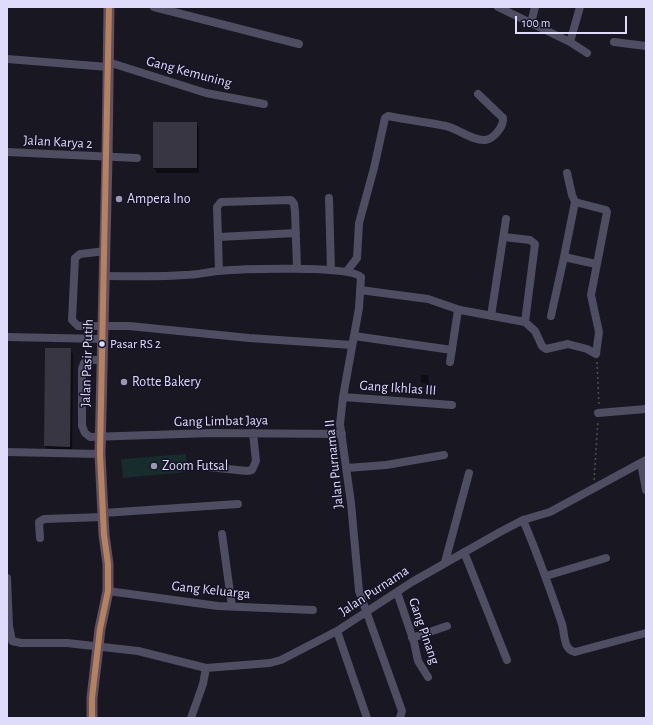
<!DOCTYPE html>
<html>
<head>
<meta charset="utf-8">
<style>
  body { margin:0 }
  #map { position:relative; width:653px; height:725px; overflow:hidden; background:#191722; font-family:"Alegreya Sans",sans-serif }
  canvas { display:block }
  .frame { position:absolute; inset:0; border:8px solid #dfdcfb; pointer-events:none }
  .scale { position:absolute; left:515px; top:16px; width:112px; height:18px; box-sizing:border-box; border:2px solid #dfdcfb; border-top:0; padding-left:5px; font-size:12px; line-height:14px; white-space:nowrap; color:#dfdcfb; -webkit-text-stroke:3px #161326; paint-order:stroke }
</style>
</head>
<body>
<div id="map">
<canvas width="653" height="725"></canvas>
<div class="frame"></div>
<div class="scale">100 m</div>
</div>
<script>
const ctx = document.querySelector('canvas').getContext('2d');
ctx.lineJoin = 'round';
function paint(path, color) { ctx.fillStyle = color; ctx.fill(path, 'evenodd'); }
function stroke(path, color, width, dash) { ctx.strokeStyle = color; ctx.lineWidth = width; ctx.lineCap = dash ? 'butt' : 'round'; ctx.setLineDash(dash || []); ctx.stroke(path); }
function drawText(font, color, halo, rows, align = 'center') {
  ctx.font = font + ' "Alegreya Sans",sans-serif'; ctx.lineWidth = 3; ctx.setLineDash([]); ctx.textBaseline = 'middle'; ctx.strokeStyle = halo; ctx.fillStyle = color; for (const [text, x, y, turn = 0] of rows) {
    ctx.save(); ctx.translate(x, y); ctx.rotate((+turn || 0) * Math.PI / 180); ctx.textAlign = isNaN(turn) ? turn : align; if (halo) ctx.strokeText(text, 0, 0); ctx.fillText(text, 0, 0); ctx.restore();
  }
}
paint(new Path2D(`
  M186,454L187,472L123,478L121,459Z`), '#172c2c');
paint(new Path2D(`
  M196,123L199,128V173H157L154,168Z
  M46,349H70L73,354L72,452L48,451L45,446Z
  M421,375H428L429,384L421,383Z`), '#0007');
paint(new Path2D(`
  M153,122H197V168H153Z
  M45,348H71L70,447L44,446Z`), '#383643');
stroke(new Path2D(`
  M597,362L599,406
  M594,480L598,420`), '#48525e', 1.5, [2, 3]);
stroke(new Path2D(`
  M154,7L299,44
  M498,7L570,42L580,7
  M531,23L535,7
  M570,42L587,53
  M614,42L646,46
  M7,59L108,67
  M108,62L206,93L264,104
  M7,152L137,158
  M329,198L331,270
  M219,237L296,233
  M106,251L80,254L75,258L72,320L78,326H129L249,338L352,345
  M564,257L575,202
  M219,271L217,207L221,202L291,200L294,204L295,212L297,268
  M347,271L357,258L359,223L374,168L385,118L388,116C407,120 427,122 446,126C458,129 473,141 485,140C494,139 504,126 503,118L478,94
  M105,276C132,276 158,277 185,275C196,275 207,272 218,271C239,269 350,265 361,277L359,308L343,397L340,424L351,503L359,591L402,711L400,718
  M360,290L428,299L460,310L525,322L535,244L530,240L504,237
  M491,316L506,219
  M551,316L564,257L596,264
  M525,322L535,331L542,346L546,349L568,344L587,349L596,354L599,332L591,295L607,212L606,210L575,202L572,195L567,173
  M354,336L452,350
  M7,337L103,339
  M101,360H92L84,363L82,369V426L85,433L90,437L212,433L342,434
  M450,362L458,310
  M343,397L452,405
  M598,413L646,409
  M7,452L100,454
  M641,463L646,490
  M208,467L247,471L252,470L256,461L253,433
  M347,468L386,465L444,455
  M103,513L238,504
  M523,520C538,555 550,589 562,624C565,634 563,650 575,652L646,633
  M222,534L232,607
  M40,538L39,522L44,519L103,517
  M464,552L507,660
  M445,562L469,473
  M546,576L606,558
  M7,578L9,626L12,641L21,643H67L138,651L206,668L270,663L281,660L337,631L412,582L500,532L523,520L550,512L646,460
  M108,591L218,606L313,610
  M397,592L414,642L418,661L428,677
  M337,631L367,718
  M412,638L447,626
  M191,718L203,684L206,668`), '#4e4d61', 8);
stroke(new Path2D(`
  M92,718V698L100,629L108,591V564L104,535L100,454L107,158L109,7`), '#5f5063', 11);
stroke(new Path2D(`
  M92,718V698L100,629L108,591V564L104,535L100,454L109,7`), '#b6815c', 6);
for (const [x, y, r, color] of [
  [119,199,4,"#9a97af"],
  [102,344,3.5,"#dfdcfb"],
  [124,382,4,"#9a97af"],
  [154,466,4,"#9a97af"]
]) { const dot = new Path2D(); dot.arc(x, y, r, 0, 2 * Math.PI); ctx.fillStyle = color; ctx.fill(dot); stroke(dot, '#161326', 1.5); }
drawText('13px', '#dfdcfb', '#161326', [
  ["Pasar RS 2",110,344]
], 'left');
drawText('14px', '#dfdcfb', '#161326', [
  ["Gang Kemuning",189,72,15],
  ["Jalan Karya 2",58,142,3],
  ["Jalan Pasir Putih",87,363,-88],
  ["Gang Ikhlas III",398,388,4],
  ["Gang Limbat Jaya",221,421,-1],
  ["Jalan Purnama II",334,464,-96],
  ["Gang Keluarga",211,590,6],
  ["Jalan Purnama",374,591,-33],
  ["Gang Pinang",424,631,71]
]);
drawText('14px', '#dfdcfb', '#161326', [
  ["Ampera Ino",127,199],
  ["Rotte Bakery",132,382],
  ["Zoom Futsal",162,466]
], 'left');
</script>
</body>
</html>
